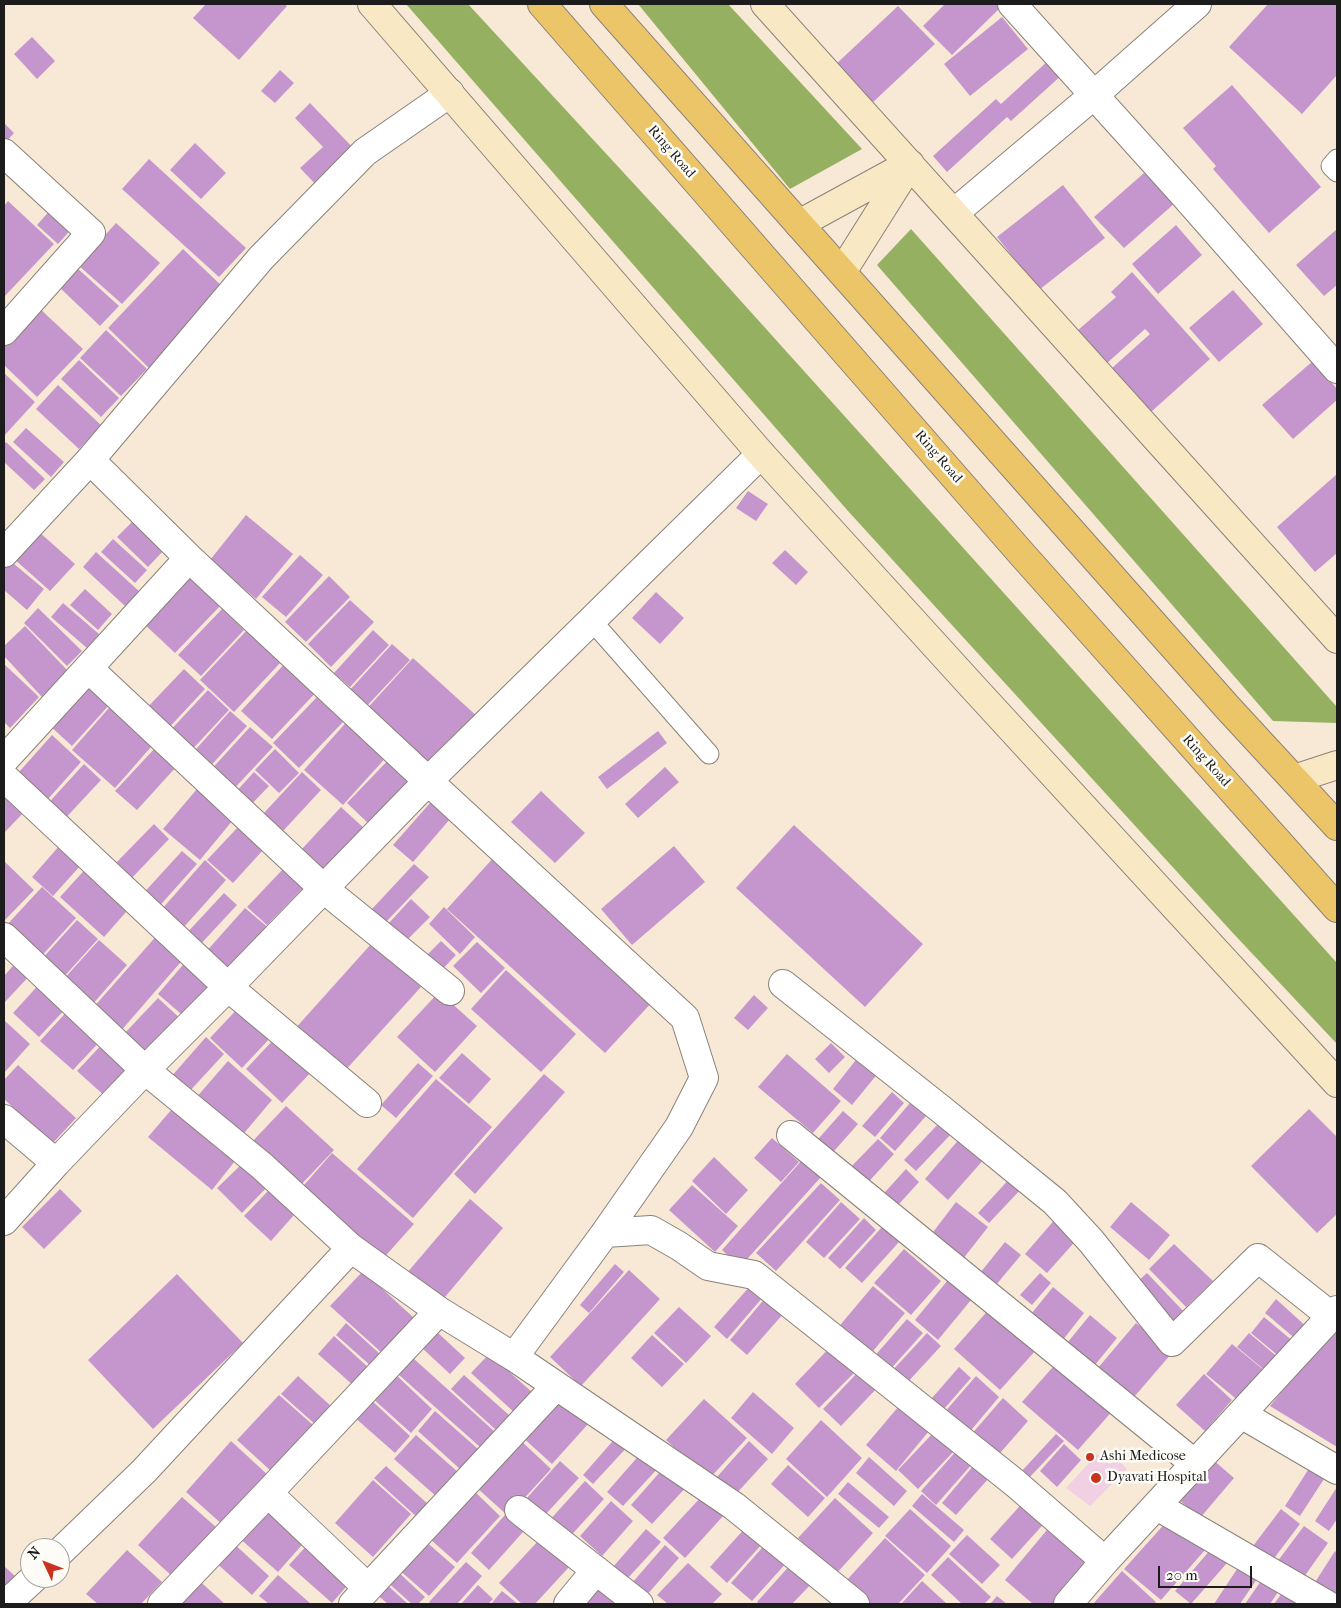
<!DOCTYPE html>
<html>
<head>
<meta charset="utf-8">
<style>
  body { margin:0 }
  #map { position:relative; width:1341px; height:1608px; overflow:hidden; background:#f8e9d7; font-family:"IM FELL French Canon",serif }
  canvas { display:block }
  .frame { position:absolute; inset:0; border:5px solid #1c1c1c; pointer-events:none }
  .north { position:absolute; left:20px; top:1538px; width:50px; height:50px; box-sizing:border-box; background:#fdfcf7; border:1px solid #a3a29f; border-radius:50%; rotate:313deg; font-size:14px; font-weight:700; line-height:20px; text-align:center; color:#1c1c1c }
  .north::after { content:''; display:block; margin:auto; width:18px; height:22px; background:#c8321e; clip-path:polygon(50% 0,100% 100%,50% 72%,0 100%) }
  .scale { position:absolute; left:1158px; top:1566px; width:94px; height:22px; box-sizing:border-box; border:2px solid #1c1c1c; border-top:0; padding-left:6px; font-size:15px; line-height:18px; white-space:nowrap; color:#1c1c1c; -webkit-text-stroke:4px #fdfcf7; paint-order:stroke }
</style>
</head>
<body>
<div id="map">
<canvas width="1341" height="1608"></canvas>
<div class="frame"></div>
<div class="north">N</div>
<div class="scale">20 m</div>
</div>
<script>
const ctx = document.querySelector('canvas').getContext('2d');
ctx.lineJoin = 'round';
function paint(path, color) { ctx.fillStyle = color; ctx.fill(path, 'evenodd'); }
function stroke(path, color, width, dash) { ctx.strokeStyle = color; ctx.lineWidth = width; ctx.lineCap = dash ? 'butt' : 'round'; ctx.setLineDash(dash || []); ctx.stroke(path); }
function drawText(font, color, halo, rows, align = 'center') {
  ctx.font = font + ' "IM FELL French Canon",serif'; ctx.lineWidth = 5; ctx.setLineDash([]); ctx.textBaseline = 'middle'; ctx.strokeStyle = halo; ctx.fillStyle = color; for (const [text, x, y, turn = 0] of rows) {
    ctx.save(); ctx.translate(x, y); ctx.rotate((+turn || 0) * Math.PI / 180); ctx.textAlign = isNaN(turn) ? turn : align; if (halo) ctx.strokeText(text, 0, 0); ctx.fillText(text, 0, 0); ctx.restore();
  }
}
paint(new Path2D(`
  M1097,1454L1110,1464L1116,1457L1127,1469L1090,1506L1066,1488Z`), '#f1d0e4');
paint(new Path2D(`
  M406,4H468L695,250L1337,963V1044L1231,931L848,511Z
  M638,4H728L862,149L790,189Z
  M911,229L1337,707V723L1273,721L877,265Z`), '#96b062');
paint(new Path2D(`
  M206,4H284L287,6L239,60L193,18Z
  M945,4H996L1000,8L952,55L923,26Z
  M1268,4H1337V75L1302,114L1229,47Z
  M898,6L935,44L871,104L834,66Z
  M1002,17L1028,49L970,96L944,64Z
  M32,37L55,61L37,79L14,54Z
  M1050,59L1063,74L1011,121L1007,117L947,172L933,156L996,99L1001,104Z
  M280,70L294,83L275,103L261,91Z
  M1232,85L1321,187L1269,233L1213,169L1216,166L1183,128Z
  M310,103L359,154L320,189L300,168L323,147L295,118Z
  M4,123L14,133L4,144Z
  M195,143L226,173L201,199L170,170Z
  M149,159L246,248L219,277L122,189Z
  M1144,173L1175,203L1124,248L1094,217Z
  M1063,185L1105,238L1039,290L997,237Z
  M8,201L54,244L4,297V206Z
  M53,207L74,226L58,244L37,225Z
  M116,223L160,263L122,304L78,265Z
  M1176,225L1202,255L1158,294L1132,264Z
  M1337,229V285L1324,296L1296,265Z
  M183,249L224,288L149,368L108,328Z
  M76,267L119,306L100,326L58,286Z
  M1132,272L1210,359L1151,412L1112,368L1150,334L1145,329L1106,364L1077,331L1116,297L1111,292Z
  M1233,290L1263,324L1219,362L1189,328Z
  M38,307L83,349L37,397L4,365V343Z
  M106,330L147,369L121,396L80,358Z
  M79,360L119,398L101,417L61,379Z
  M1313,361L1337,389V400L1293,439L1262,405Z
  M4,373L35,402L4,436Z
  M58,385L101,425L79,449L36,409Z
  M26,428L64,462L51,477L13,442Z
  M6,442L45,479L34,490L4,462V444Z
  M1337,474V553L1315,572L1277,527Z
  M748,491L768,504L756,521L736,508Z
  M246,515L293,554L256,599L210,560Z
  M136,518L167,547L148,567L117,537Z
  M38,531L75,564L50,591L13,558Z
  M113,539L147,570L135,583L101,552Z
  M785,550L808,572L796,585L772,563Z
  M96,552L140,592L126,607L83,567Z
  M300,555L323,575L286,617L262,597Z
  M7,558L44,589L27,610L4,590V561Z
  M189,573L222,604L175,653L142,622Z
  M329,576L350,597L306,642L285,622Z
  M85,589L112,614L98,630L70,605Z
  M656,592L684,618L660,644L632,618Z
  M350,600L374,622L331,667L308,644Z
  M63,603L99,634L87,648L51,617Z
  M38,608L82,651L67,666L24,623Z
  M222,609L244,630L201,676L178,655Z
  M25,626L68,671L42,697L4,656V646Z
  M247,630L281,662L234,712L200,680Z
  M373,630L389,645L350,687L334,673Z
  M392,644L410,660L365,708L348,692Z
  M413,658L479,718L428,772L363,713Z
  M289,659L320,688L272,739L241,711Z
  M4,664L39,697L10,728L4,722Z
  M184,669L205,689L164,733L142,713Z
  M88,682L111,703L72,746L49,725Z
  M208,690L229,710L187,755L166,735Z
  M317,697L343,722L299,768L273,743Z
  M115,701L158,739L115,788L72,750Z
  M230,711L247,726L206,771L190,756Z
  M350,718L390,753L343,805L304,770Z
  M250,727L273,747L230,793L208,773Z
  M658,731L667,743L607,789L598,777Z
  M52,735L81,762L40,808L11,781Z
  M156,747L177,766L137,810L115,791Z
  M275,749L299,773L279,793L255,770Z
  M395,753L418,775L370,825L347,803Z
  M84,764L101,780L60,824L43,809Z
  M665,767L679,782L638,818L625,804Z
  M254,772L269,786L248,808L234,794Z
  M302,772L321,790L283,831L263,814Z
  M4,788L26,810L4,833Z
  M197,789L233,820L200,860L163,829Z
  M541,791L585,833L555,863L511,822Z
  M438,794L457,811L413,862L393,845Z
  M341,807L366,830L327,873L301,850Z
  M154,824L169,839L129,881L113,866Z
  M794,825L923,944L865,1007L736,888Z
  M238,827L263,850L233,883L207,860Z
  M60,845L81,865L53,896L32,877Z
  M674,846L705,882L632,945L601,909Z
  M182,851L197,864L155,911L140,897Z
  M495,856L654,1000L605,1053L447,909Z
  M205,860L226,880L183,928L162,909Z
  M4,861L34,890L4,921Z
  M90,864L134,903L104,937L60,897Z
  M414,864L429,877L386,922L372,909Z
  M284,868L304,887L267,925L247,907Z
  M42,887L76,918L38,960L4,928Z
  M224,893L237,905L197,948L184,936Z
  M411,899L430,917L406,941L388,924Z
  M444,907L475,937L460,954L429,924Z
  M245,908L271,930L229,977L204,954Z
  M77,920L98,939L61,980L40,961Z
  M159,933L186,956L119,1033L92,1009Z
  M99,940L127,965L91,1006L62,981Z
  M441,941L456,955L436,976L421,961Z
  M477,942L505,968L481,993L453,966Z
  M372,943L421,987L342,1074L293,1031Z
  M19,959L33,972L4,1003V976Z
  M188,959L218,987L188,1020L158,994Z
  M506,970L576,1034L541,1072L471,1009Z
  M43,980L70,1004L39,1037L13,1013Z
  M439,992L477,1026L435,1072L397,1037Z
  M754,995L768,1008L748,1030L734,1018Z
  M158,998L183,1021L147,1060L122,1036Z
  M240,1006L272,1036L242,1068L210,1038Z
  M71,1007L104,1037L73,1070L40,1041Z
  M4,1020L30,1044L4,1073Z
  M206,1037L224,1054L187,1094L170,1078Z
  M276,1037L312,1071L282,1103L246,1069Z
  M106,1040L136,1067L107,1098L77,1071Z
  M831,1043L845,1057L829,1073L815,1059Z
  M462,1053L491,1079L469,1104L439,1078Z
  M787,1054L841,1101L813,1133L758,1087Z
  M859,1056L879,1072L852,1105L833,1089Z
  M228,1061L272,1100L240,1138L195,1099Z
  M418,1063L433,1076L396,1118L381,1105Z
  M18,1065L76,1118L52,1144L4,1099V1080Z
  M544,1074L565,1092L475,1194L454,1174Z
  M436,1079L492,1127L413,1218L357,1169Z
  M892,1092L904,1103L875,1137L862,1126Z
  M910,1103L926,1116L895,1151L880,1138Z
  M286,1106L334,1150L297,1189L249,1145Z
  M172,1109L235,1161L212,1190L148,1137Z
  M1309,1109L1337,1137V1214L1317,1233L1251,1166Z
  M843,1111L858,1124L827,1159L812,1146Z
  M941,1121L953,1132L916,1171L904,1160Z
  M961,1137L985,1158L948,1200L925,1179Z
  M772,1138L799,1162L781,1182L754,1158Z
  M878,1139L894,1154L863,1188L846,1172Z
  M332,1153L414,1224L380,1262L298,1192Z
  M714,1157L748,1190L726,1214L692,1181Z
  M247,1159L271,1183L242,1213L217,1188Z
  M802,1160L821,1177L740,1267L722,1250Z
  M906,1169L919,1182L890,1214L876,1202Z
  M1013,1175L1024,1186L989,1223L978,1213Z
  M821,1183L840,1200L776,1271L756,1253Z
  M692,1185L738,1226L715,1252L669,1210Z
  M60,1189L82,1211L44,1249L22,1227Z
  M268,1191L294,1215L271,1241L244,1216Z
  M470,1199L503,1228L440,1303L406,1274Z
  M841,1202L860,1219L824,1258L806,1242Z
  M956,1202L988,1227L959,1264L927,1240Z
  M1131,1202L1170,1235L1149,1260L1110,1227Z
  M1057,1217L1080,1236L1047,1273L1025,1254Z
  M864,1218L876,1230L840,1269L828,1258Z
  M882,1227L899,1242L862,1283L845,1268Z
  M1005,1242L1021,1255L991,1291L976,1278Z
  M1174,1244L1213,1281L1186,1307L1149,1269Z
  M904,1249L941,1281L911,1315L874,1283Z
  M615,1264L624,1272L589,1313L580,1305Z
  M629,1270L660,1299L581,1386L550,1357Z
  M363,1271L414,1318L382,1353L330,1306Z
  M1040,1273L1051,1283L1032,1305L1020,1295Z
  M1147,1273L1186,1314L1174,1326L1135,1284Z
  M177,1274L243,1343L153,1429L88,1360Z
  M948,1280L971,1300L938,1340L915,1320Z
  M750,1286L763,1297L727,1339L714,1327Z
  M873,1286L905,1313L868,1357L836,1330Z
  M1053,1287L1084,1313L1055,1350L1023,1324Z
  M766,1297L784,1313L747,1355L730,1340Z
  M1276,1299L1309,1329L1298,1341L1265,1313Z
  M679,1307L711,1336L686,1363L654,1333Z
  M991,1307L1037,1349L1000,1390L954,1349Z
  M1090,1315L1117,1338L1090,1371L1063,1348Z
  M1264,1317L1294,1342L1281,1358L1251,1333Z
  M907,1319L923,1333L887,1373L872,1359Z
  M346,1323L381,1355L371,1366L336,1335Z
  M1136,1323L1172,1353L1128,1404L1092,1375Z
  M1337,1324V1447L1270,1406Z
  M437,1332L465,1358L450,1374L422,1348Z
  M927,1333L941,1346L905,1385L891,1372Z
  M1249,1333L1280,1359L1268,1373L1237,1347Z
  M652,1335L684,1364L662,1387L631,1358Z
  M334,1336L370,1369L354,1386L318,1354Z
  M833,1344L858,1369L819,1408L795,1384Z
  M1232,1344L1266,1372L1240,1402L1206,1374Z
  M489,1354L533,1393L515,1413L471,1373Z
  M413,1358L494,1431L480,1447L398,1374Z
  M1059,1360L1115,1408L1078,1450L1022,1402Z
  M959,1367L971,1378L944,1409L932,1398Z
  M860,1370L878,1387L841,1426L823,1409Z
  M393,1372L432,1409L411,1433L371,1397Z
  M1204,1374L1232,1400L1205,1431L1176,1405Z
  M464,1375L509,1415L496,1430L451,1389Z
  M298,1376L332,1407L316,1425L281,1394Z
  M976,1376L999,1397L967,1435L943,1414Z
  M753,1392L794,1428L772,1454L731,1418Z
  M557,1394L589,1423L552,1464L520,1435Z
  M279,1395L313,1425L271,1471L237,1440Z
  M369,1398L410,1436L395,1453L353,1416Z
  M1003,1398L1028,1421L994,1460L969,1437Z
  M704,1399L747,1438L709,1479L666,1440Z
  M899,1406L929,1431L896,1471L866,1445Z
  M435,1411L478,1449L460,1469L418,1431Z
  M821,1420L862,1458L827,1497L786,1459Z
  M935,1431L955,1450L918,1489L898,1470Z
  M619,1434L630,1444L593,1484L583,1475Z
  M1056,1434L1064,1441L1027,1480L1020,1473Z
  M416,1435L459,1473L437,1497L394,1459Z
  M518,1438L551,1469L508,1516L475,1486Z
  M231,1441L269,1476L224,1526L186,1492Z
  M749,1441L768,1459L735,1495L716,1478Z
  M1064,1444L1081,1460L1057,1487L1040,1471Z
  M958,1449L973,1463L936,1505L921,1491Z
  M642,1452L659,1467L623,1506L607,1492Z
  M869,1457L907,1491L894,1506L856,1473Z
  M1211,1458L1234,1478L1200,1518L1177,1498Z
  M560,1461L579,1478L545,1515L526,1499Z
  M667,1464L689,1484L652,1524L631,1505Z
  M788,1465L825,1498L808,1517L771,1484Z
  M974,1465L989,1478L956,1515L942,1503Z
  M386,1466L429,1505L418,1518L374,1478Z
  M1308,1470L1324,1479L1300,1516L1285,1506Z
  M373,1480L411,1514L373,1557L335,1523Z
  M585,1481L604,1499L567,1540L548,1522Z
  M848,1482L889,1517L879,1528L838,1494Z
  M1337,1487V1519L1329,1531L1315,1521Z
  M474,1491L500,1516L457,1563L430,1539Z
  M922,1494L964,1530L954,1542L912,1506Z
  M702,1496L724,1515L685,1558L663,1538Z
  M182,1497L217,1528L173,1577L138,1545Z
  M835,1498L873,1533L836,1574L798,1538Z
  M1027,1498L1049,1518L1012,1559L990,1539Z
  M611,1501L633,1521L602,1556L580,1536Z
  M269,1502L309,1537L278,1572L238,1537Z
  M910,1509L951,1546L927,1573L885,1536Z
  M1281,1509L1300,1524L1269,1565L1250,1550Z
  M505,1515L523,1532L489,1570L471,1553Z
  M1169,1519L1205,1550L1161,1600L1124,1569Z
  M1052,1524L1093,1559L1055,1604H1033L1005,1580Z
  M1304,1526L1328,1543L1299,1584L1274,1566Z
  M746,1527L763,1543L727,1583L710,1567Z
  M646,1529L661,1542L627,1579L613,1567Z
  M967,1535L1000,1565L982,1584L949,1554Z
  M885,1538L925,1575L898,1604H871L846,1581Z
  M423,1539L455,1567L429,1596L397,1568Z
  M539,1540L569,1567L535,1604H522L499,1583Z
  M231,1541L269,1576L252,1595L213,1560Z
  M768,1541L789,1560L752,1601L731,1583Z
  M310,1542L352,1580L332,1603L289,1565Z
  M665,1545L679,1558L646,1596L632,1583Z
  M1211,1549L1227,1563L1191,1604L1175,1591Z
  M127,1550L162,1582L141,1604H98L86,1594Z
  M1335,1551L1337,1553V1604L1312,1587Z
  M948,1557L991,1597L984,1604H962L931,1575Z
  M466,1562L482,1576L457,1604H431L429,1602Z
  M688,1563L722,1594L712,1604H668L657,1595Z
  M792,1563L813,1582L792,1604H760L757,1602Z
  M1241,1563L1259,1576L1240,1604H1214Z
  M4,1566L15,1576L4,1589Z
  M396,1570L425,1597L418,1604H412L386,1581Z
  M1122,1571L1156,1602L1154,1604H1093Z
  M278,1575L311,1604H269L259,1596Z
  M194,1576L225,1604H169Z
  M1263,1578L1280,1589L1270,1604H1245Z
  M922,1581L946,1603L945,1604H901Z
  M384,1582L408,1604H388L375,1593Z
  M478,1585L493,1599L488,1604H461Z
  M596,1588L615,1604H582Z
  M502,1591L518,1604H491Z
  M1282,1593L1300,1604H1274Z
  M997,1596L1007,1604H990Z`), '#c596ce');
const lane = new Path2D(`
  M1337,159L1331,166L1337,172
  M592,621L709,754`);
const street = new Path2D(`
  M1012,4L1184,195L1337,369
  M4,153L91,233L4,331
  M954,213L1094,95L1197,4
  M90,460L189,558L428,781L685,1018L704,1078L679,1127L605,1233L514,1357
  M4,553L90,460L261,258L365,152L450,93
  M88,668L324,889L450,991
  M4,760L189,558
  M4,777L228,987L367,1103
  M4,937L145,1070L262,1166L351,1248L439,1311L514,1357L734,1506L855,1604
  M783,984L942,1110L1055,1202L1091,1241L1172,1342L1258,1258L1331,1316
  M4,1119L56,1163
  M791,1135L1195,1464
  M4,1221L56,1163L145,1070L228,987L428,781L761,454
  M605,1233L651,1230L679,1246L708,1266L754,1275L1015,1483L1105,1561
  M1241,1414L1337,1470
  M268,1493L368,1588
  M1157,1506L1326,1604
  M519,1510L639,1604
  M60,1552L144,1471L351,1248
  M6,1604L34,1578
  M162,1604L268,1493L439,1311
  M353,1604L556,1386
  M568,1604L596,1570
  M1068,1604L1105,1561L1337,1310`);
const secondary = new Path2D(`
  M372,4L761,454L972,686L1337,1083
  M765,4L1337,639
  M799,224L909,164
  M842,272L910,164
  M1294,779L1337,765`);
const primary = new Path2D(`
  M542,4L1020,552L1337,908
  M604,4L1228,708L1337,826`);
stroke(lane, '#8a827a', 21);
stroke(street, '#8a827a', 30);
stroke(secondary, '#8a827a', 30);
stroke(primary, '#8a827a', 30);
stroke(lane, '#fff', 19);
stroke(street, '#fff', 28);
stroke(secondary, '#f8e8c3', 28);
stroke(primary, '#edc569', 28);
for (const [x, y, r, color] of [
  [1090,1457,5,"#c8321e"],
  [1096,1478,6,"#c8321e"]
]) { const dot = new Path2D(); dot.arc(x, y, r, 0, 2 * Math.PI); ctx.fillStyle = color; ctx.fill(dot); stroke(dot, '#fdfcf7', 2); }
drawText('14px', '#1c1c1c', '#fdfcf7', [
  ["Ring Road",671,152,49],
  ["Ring Road",938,457,49],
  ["Ring Road",1206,761,48]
]);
drawText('14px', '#1c1c1c', '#fdfcf7', [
  ["Ashi Medicose",1100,1457],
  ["Dyavati Hospital",1107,1478]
], 'left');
</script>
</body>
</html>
